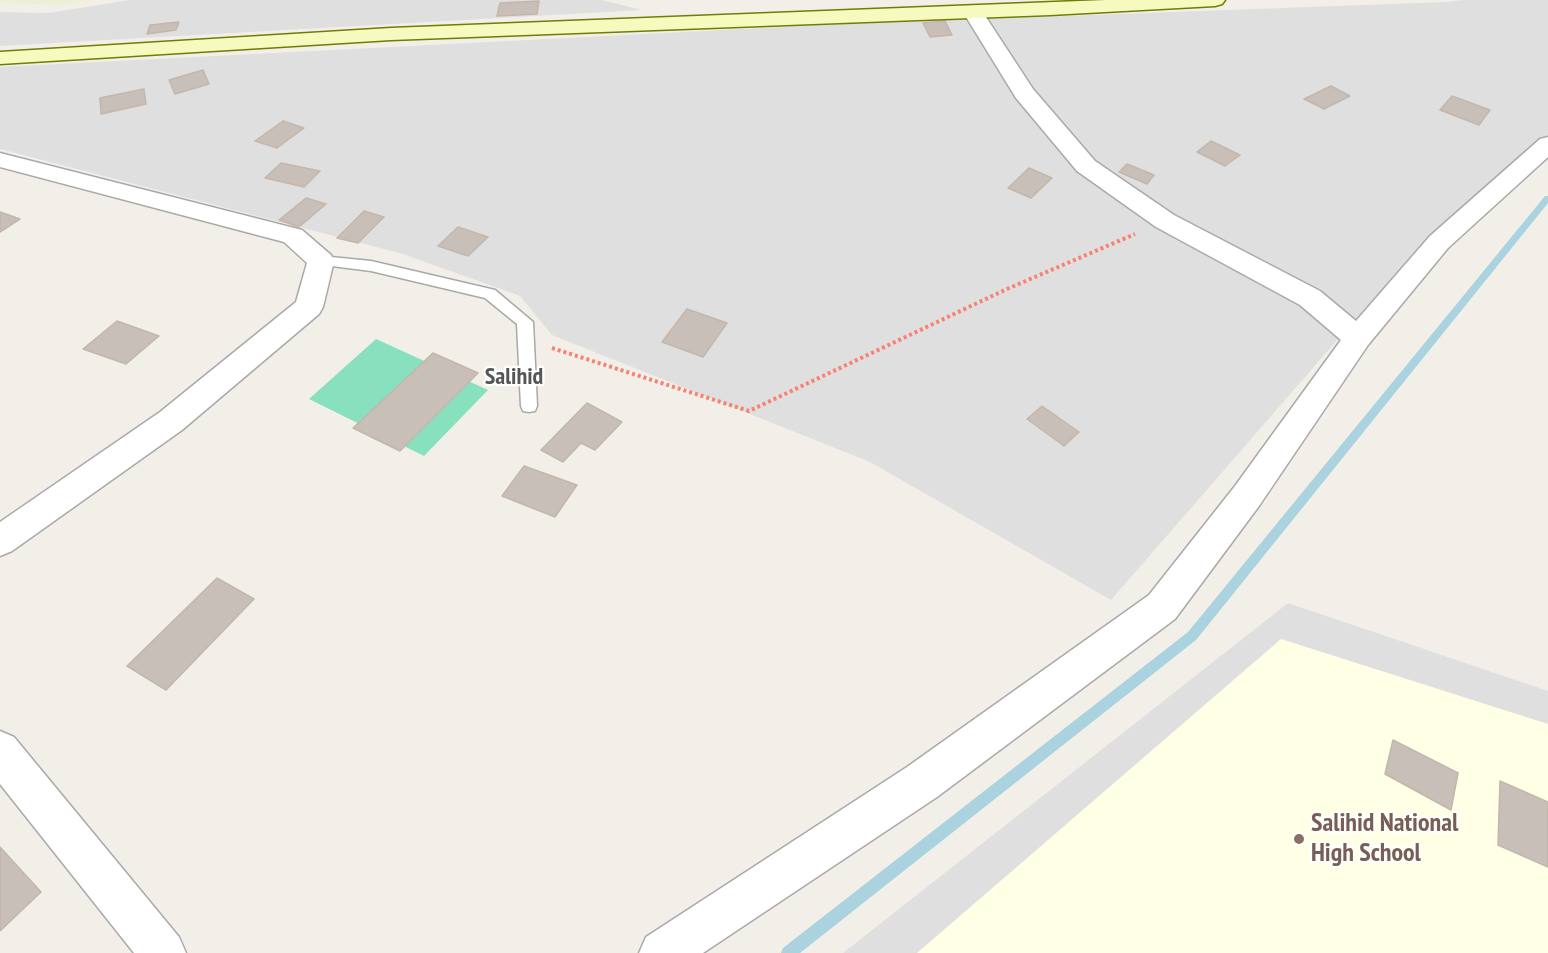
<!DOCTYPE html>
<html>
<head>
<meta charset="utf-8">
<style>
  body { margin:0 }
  canvas { display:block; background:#f2efe9 }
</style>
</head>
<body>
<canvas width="1548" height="953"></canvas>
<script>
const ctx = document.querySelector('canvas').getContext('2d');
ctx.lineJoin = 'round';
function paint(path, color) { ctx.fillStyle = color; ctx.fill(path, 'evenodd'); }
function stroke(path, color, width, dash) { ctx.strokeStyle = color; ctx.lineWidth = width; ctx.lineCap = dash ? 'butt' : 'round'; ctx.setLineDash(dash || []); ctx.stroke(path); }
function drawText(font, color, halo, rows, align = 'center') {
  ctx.font = font + ' "PT Sans Narrow",sans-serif'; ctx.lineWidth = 4.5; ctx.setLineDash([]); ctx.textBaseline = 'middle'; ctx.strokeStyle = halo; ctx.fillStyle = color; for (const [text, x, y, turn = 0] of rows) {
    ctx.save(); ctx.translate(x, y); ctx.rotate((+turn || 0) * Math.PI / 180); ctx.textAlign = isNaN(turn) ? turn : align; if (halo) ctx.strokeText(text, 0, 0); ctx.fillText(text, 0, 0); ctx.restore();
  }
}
paint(new Path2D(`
  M130,0H602L642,10L0,46V12L48,13Z
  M1463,0H1548V137L1359,315L1111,600L870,462L552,335L520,296L403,254L0,149V67L821,25L1445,2Z
  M1288,603L1548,691V953H843Z`), '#e0dfdf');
paint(new Path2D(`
  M1281,639L1548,724V953H917Z`), '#ffffe5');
paint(new Path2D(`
  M0,0H95L64,5L0,3Z`), '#eef0d5');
paint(new Path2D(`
  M376,339L488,390L424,456L309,399Z`), '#88e0be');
paint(new Path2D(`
  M1545,196H1548V203L1196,640L800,953H781L783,948L1188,632Z`), '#aad3df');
const building = new Path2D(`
  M539,1L537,14L497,16L500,3Z
  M945,21L952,35L930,37L923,23Z
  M179,22L176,30L147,34L150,25Z
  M203,70L209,84L175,94L169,80Z
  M1331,86L1350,96L1324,109L1304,99Z
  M144,89L146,104L101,114L100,98Z
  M1452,96L1490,110L1479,125L1440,110Z
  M283,121L304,128L277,148L255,141Z
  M1211,141L1240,155L1225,166L1197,152Z
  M281,163L320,171L304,187L265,178Z
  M1127,164L1154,175L1147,184L1119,172Z
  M1029,168L1052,178L1031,198L1008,188Z
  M306,198L326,204L299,227L279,220Z
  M364,211L384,217L358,243L337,238Z
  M0,212L20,219L0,232Z
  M458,227L488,237L468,256L438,246Z
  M687,309L727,323L703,357L662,342Z
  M117,321L159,336L126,364L83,349Z
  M433,353L478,373L400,451L353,428Z
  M587,403L622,422L595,450L581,443L563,462L541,450Z
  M1042,406L1079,432L1064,446L1027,419Z
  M524,466L577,485L555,517L502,496Z
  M217,578L254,599L166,690L127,666Z
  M1393,740L1458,773L1451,810L1385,774Z
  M1500,781L1548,802V867L1498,845Z
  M0,847L41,892L0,931Z`);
paint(building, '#c7bfb8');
stroke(building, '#c4b6ab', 1.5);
const lane = new Path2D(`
  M321,256L371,261L495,290L533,322L537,406L535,411L529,412L523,411L521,406L517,324L485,298L371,271L316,264L314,261Z`);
const street = new Path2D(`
  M973,6L980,8L1033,89L1095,161L1174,215L1320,291L1356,321L1430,236L1540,139L1548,137V157L1448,248L1368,345L1259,506L1175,619L937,797L703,953H639L646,937L907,767L1149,595L1235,486L1341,340L1300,305L1156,227L1077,171L1016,98L963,12L966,8Z
  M0,153L302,230L331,255L334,261L323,307L319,314L182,430L12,551L0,556V522L160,412L296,302L307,263L284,242L0,167Z
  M0,731L14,737L179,937L186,953H134L0,784Z`);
const secondary = new Path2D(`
  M1106,0H1225L1222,4L1215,6L1050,15L391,40L0,64V52L391,28Z`);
stroke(lane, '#a9a9a9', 3);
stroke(street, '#a9a9a9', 3);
stroke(secondary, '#707d05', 3);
stroke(new Path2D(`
  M552,348L749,411L1007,289L1135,234`), '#fa8072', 4, [3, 3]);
paint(lane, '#fff');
paint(street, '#fff');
paint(secondary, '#f7fabf');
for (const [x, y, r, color] of [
  [1299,839,6,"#8d6e63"]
]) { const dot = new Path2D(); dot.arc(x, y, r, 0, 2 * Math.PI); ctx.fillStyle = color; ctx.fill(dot); stroke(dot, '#fff', 2); }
drawText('bold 24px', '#555', '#fff', [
  ["Salihid",514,377]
]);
drawText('bold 26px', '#785e54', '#fff', [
  ["Salihid National",1311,824],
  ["High School",1311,854]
], 'left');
</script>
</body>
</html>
